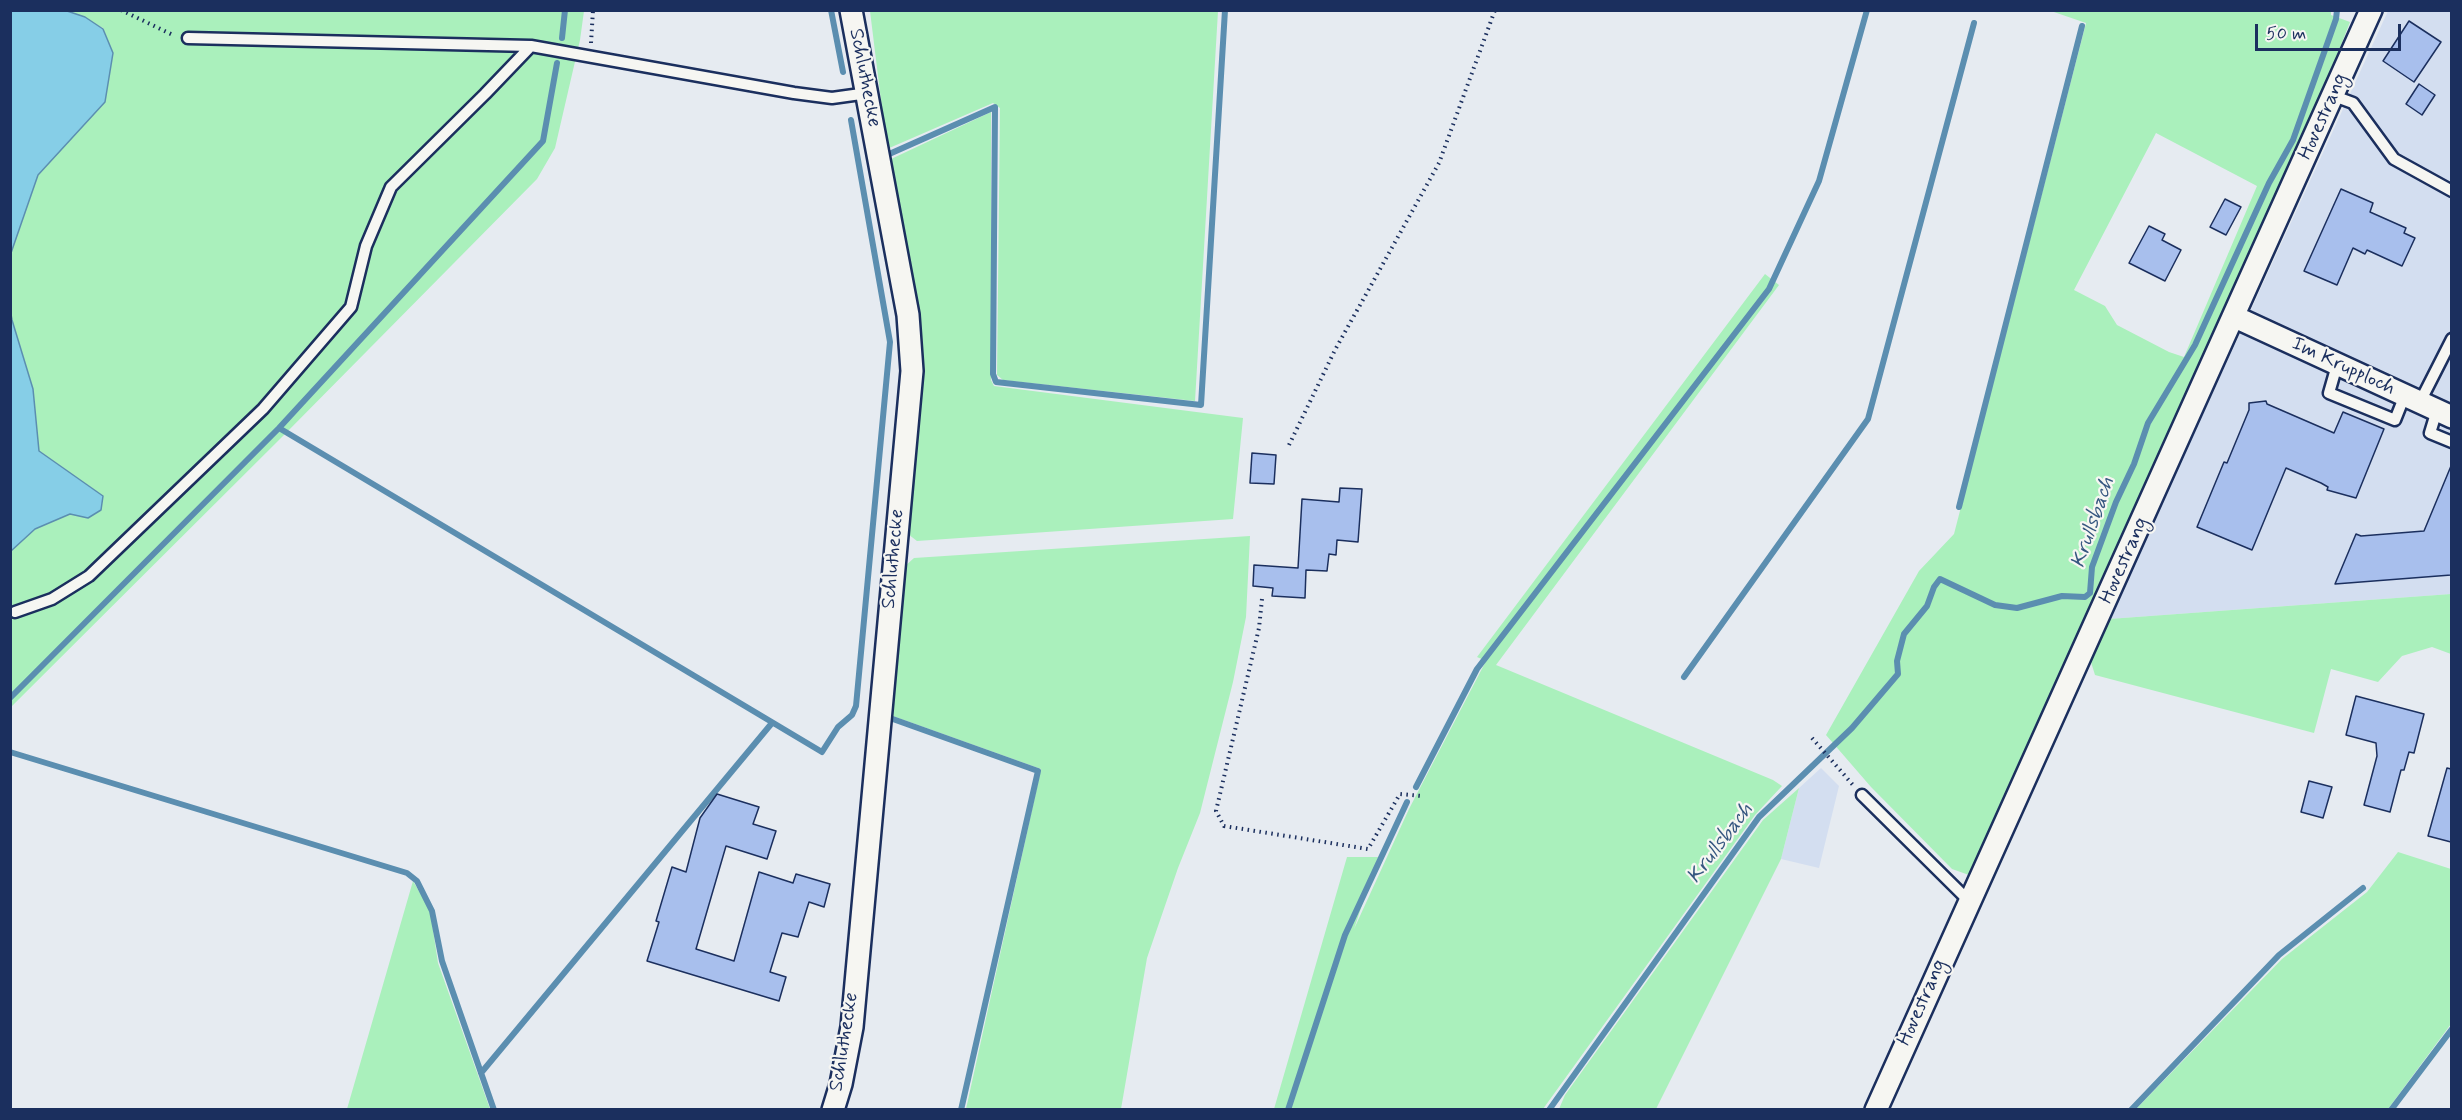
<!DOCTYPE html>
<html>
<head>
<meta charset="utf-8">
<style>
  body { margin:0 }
  #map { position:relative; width:2462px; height:1120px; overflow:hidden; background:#e6ebf1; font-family:Mynerve,sans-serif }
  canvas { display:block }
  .frame { position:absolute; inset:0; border:12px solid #1b2f5e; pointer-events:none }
  .scale { position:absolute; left:2255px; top:24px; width:146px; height:27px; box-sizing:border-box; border:3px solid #1b2f5e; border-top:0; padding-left:8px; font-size:18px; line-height:21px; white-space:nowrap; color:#1b2f5e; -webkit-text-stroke:4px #f6f6f2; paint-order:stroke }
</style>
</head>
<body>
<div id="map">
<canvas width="2462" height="1120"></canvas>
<div class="frame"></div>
<div class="scale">50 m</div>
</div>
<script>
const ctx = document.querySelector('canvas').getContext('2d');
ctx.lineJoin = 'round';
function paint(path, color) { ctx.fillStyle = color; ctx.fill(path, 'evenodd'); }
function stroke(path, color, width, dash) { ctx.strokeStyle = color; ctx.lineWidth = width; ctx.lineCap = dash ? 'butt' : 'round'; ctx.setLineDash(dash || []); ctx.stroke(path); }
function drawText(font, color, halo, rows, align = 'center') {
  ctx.font = font + ' Mynerve,sans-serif'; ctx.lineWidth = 4.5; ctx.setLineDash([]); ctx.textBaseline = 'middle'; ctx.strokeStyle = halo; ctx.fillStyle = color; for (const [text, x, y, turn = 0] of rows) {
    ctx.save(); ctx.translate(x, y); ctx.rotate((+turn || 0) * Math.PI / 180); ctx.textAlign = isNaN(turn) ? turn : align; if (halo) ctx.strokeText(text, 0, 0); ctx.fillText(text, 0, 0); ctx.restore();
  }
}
paint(new Path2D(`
  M2388,11H2451V594L2109,619Z
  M1821,768L1839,786L1819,868L1781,859L1799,788Z`), '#d3def0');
paint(new Path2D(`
  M2331,10V15L2350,22L2318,104L2079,639L1969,875L1952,869L1871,787L1826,735L1919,571L1954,534L2086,23L2051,11ZM2156,133L2257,186L2184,357L2169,352L2117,325L2105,306L2074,290Z
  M67,11H584L580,40L555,148L537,179L283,436L11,707V551L35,529L70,514L88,518L100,510L103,496L39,451L33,389L12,320L10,253L38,175L105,102L113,53L103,28Z
  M870,11H1218L1195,401L1003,380L997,375L1000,108L993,103L887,149Z
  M991,112V380L994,386L1243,418L1233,519L917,541L904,531L918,375L889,160Z
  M1765,274L1779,285L1496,665L1773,780L1782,786L1755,815L1543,1109H1274L1347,857H1378L1354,929L1409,809L1486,661L1477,657Z
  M1250,536L1246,617L1233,682L1200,813L1178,868L1147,958L1121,1109H966L1041,769L890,715L904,567L914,558Z
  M2451,594V654L2432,647L2402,656L2378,682L2331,669L2314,733L2095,675L2090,659L2109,619Z
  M1799,788L1781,859L1656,1109H1559L1565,1095L1763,820Z
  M2398,852L2451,869V1024L2388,1109H2136L2282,959L2367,892Z
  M413,881L430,910L438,963L490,1109H347Z`), '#aaf0bc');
const water = new Path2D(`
  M11,10L67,11L85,17L103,29L113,53L105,102L38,175L11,253Z
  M10,309L12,320L33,389L39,451L103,496L101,510L88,518L70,514L35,529L11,551Z`);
paint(water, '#86cee7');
stroke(water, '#5b8eb0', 1.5);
stroke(new Path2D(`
  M831,10L843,72
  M562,38L565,10
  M887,155L995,107L993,374L996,382L1201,405L1225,10
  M279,428L822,752L838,727L852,715L856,706L890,342L851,120
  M1959,507L2082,26
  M1684,677L1868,419L1974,23
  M10,698L279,428L543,141L557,63
  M890,718L1038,771L961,1110
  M10,752L407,873L417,881L432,911L442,961L494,1110
  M1416,787L1477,669L1769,289L1819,181L1867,10
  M481,1073L772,723
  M1288,1110L1345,935L1407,802
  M1549,1110L1759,817L1852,728L1898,674L1897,661L1904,634L1927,606L1934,587L1940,579L1995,605L2017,608L2062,596L2085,597L2090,593L2092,567L2116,502L2134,464L2148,423L2195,345L2269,183L2293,140L2336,19L2337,10
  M2131,1110L2279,955L2363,888
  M2391,1110L2452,1029`), '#5b8eb0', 6);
const building = new Path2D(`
  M2409,21L2441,42L2414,82L2383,61Z
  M2419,84L2435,95L2422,115L2406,104Z
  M2341,189L2373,203L2370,212L2406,228L2404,233L2415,238L2402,266L2367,250L2365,254L2353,248L2337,285L2304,271Z
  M2225,199L2241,207L2226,235L2210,227Z
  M2149,226L2165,234L2162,240L2181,250L2165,281L2129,263Z
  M2266,401L2267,404L2334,433L2343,412L2384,429L2356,498L2327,490L2328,487L2321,483L2286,468L2252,550L2197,527L2224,462L2227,463L2249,410V403Z
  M1252,453L1276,455L1274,484L1250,483Z
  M2451,466V575L2335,584L2356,534L2361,536L2424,531Z
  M1340,488L1362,489L1358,542L1337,540L1336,555L1329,554L1327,571L1306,570L1305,598L1272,596L1273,588L1253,586L1254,565L1298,568L1302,499L1339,502Z
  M2356,696L2424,714L2414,753L2409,752L2404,770H2401L2390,812L2364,805L2377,756L2376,743L2346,735Z
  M2447,768L2451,769V842L2428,836Z
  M2309,781L2332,787L2323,818L2301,812Z
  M717,794L759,807L753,824L776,831L767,859L726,846L696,949L734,961L759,872L793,883L796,874L830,884L824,907L809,902L798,937L782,933L770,972L786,977L779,1001L647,961L659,922L656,921L672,867L686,872L700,818Z`);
paint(building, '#a8bfed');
stroke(building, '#1b2f5e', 1.5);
const lane = new Path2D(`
  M188,38L531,46L794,93L832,98L868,93
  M2334,96L2353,103L2394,159L2452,191
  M2337,365L2329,393L2395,420L2405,395
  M2420,402L2452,339
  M2437,410L2430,433L2452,442
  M15,612L52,599L89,576L263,409L351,307L366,246L391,187L485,94L531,46
  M1862,795L1969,901`);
const street = new Path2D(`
  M2235,317L2452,417
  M833,1110L841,1084L852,1027L912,371L908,315L851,10
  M1876,1110L2371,10`);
stroke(lane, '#1b2f5e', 15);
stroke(street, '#1b2f5e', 26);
stroke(new Path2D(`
  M121,10L175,36
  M591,43L593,10
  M1289,445L1335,350L1439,163L1495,10
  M1262,599L1259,628L1216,811L1224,826L1368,849L1400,794L1422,796
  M1812,738L1853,785`), '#1b2f5e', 4, [1.5, 4.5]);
stroke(lane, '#f6f6f2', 10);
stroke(street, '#f6f6f2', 21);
drawText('20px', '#1b2f5e', '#f6f6f2', [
  ["Schluthecke",864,78,79],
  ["Hovestrang",2324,117,-66],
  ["Im Krupploch",2343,367,25],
  ["Schluthecke",894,559,-85],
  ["Hovestrang",2125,561,-66],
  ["Hovestrang",1923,1003,-66],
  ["Schluthecke",845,1042,-81]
]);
drawText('italic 21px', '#365780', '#f6f6f2', [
  ["Krullsbach",2094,523,-71],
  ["Krullsbach",1721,844,-53]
]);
</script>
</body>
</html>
